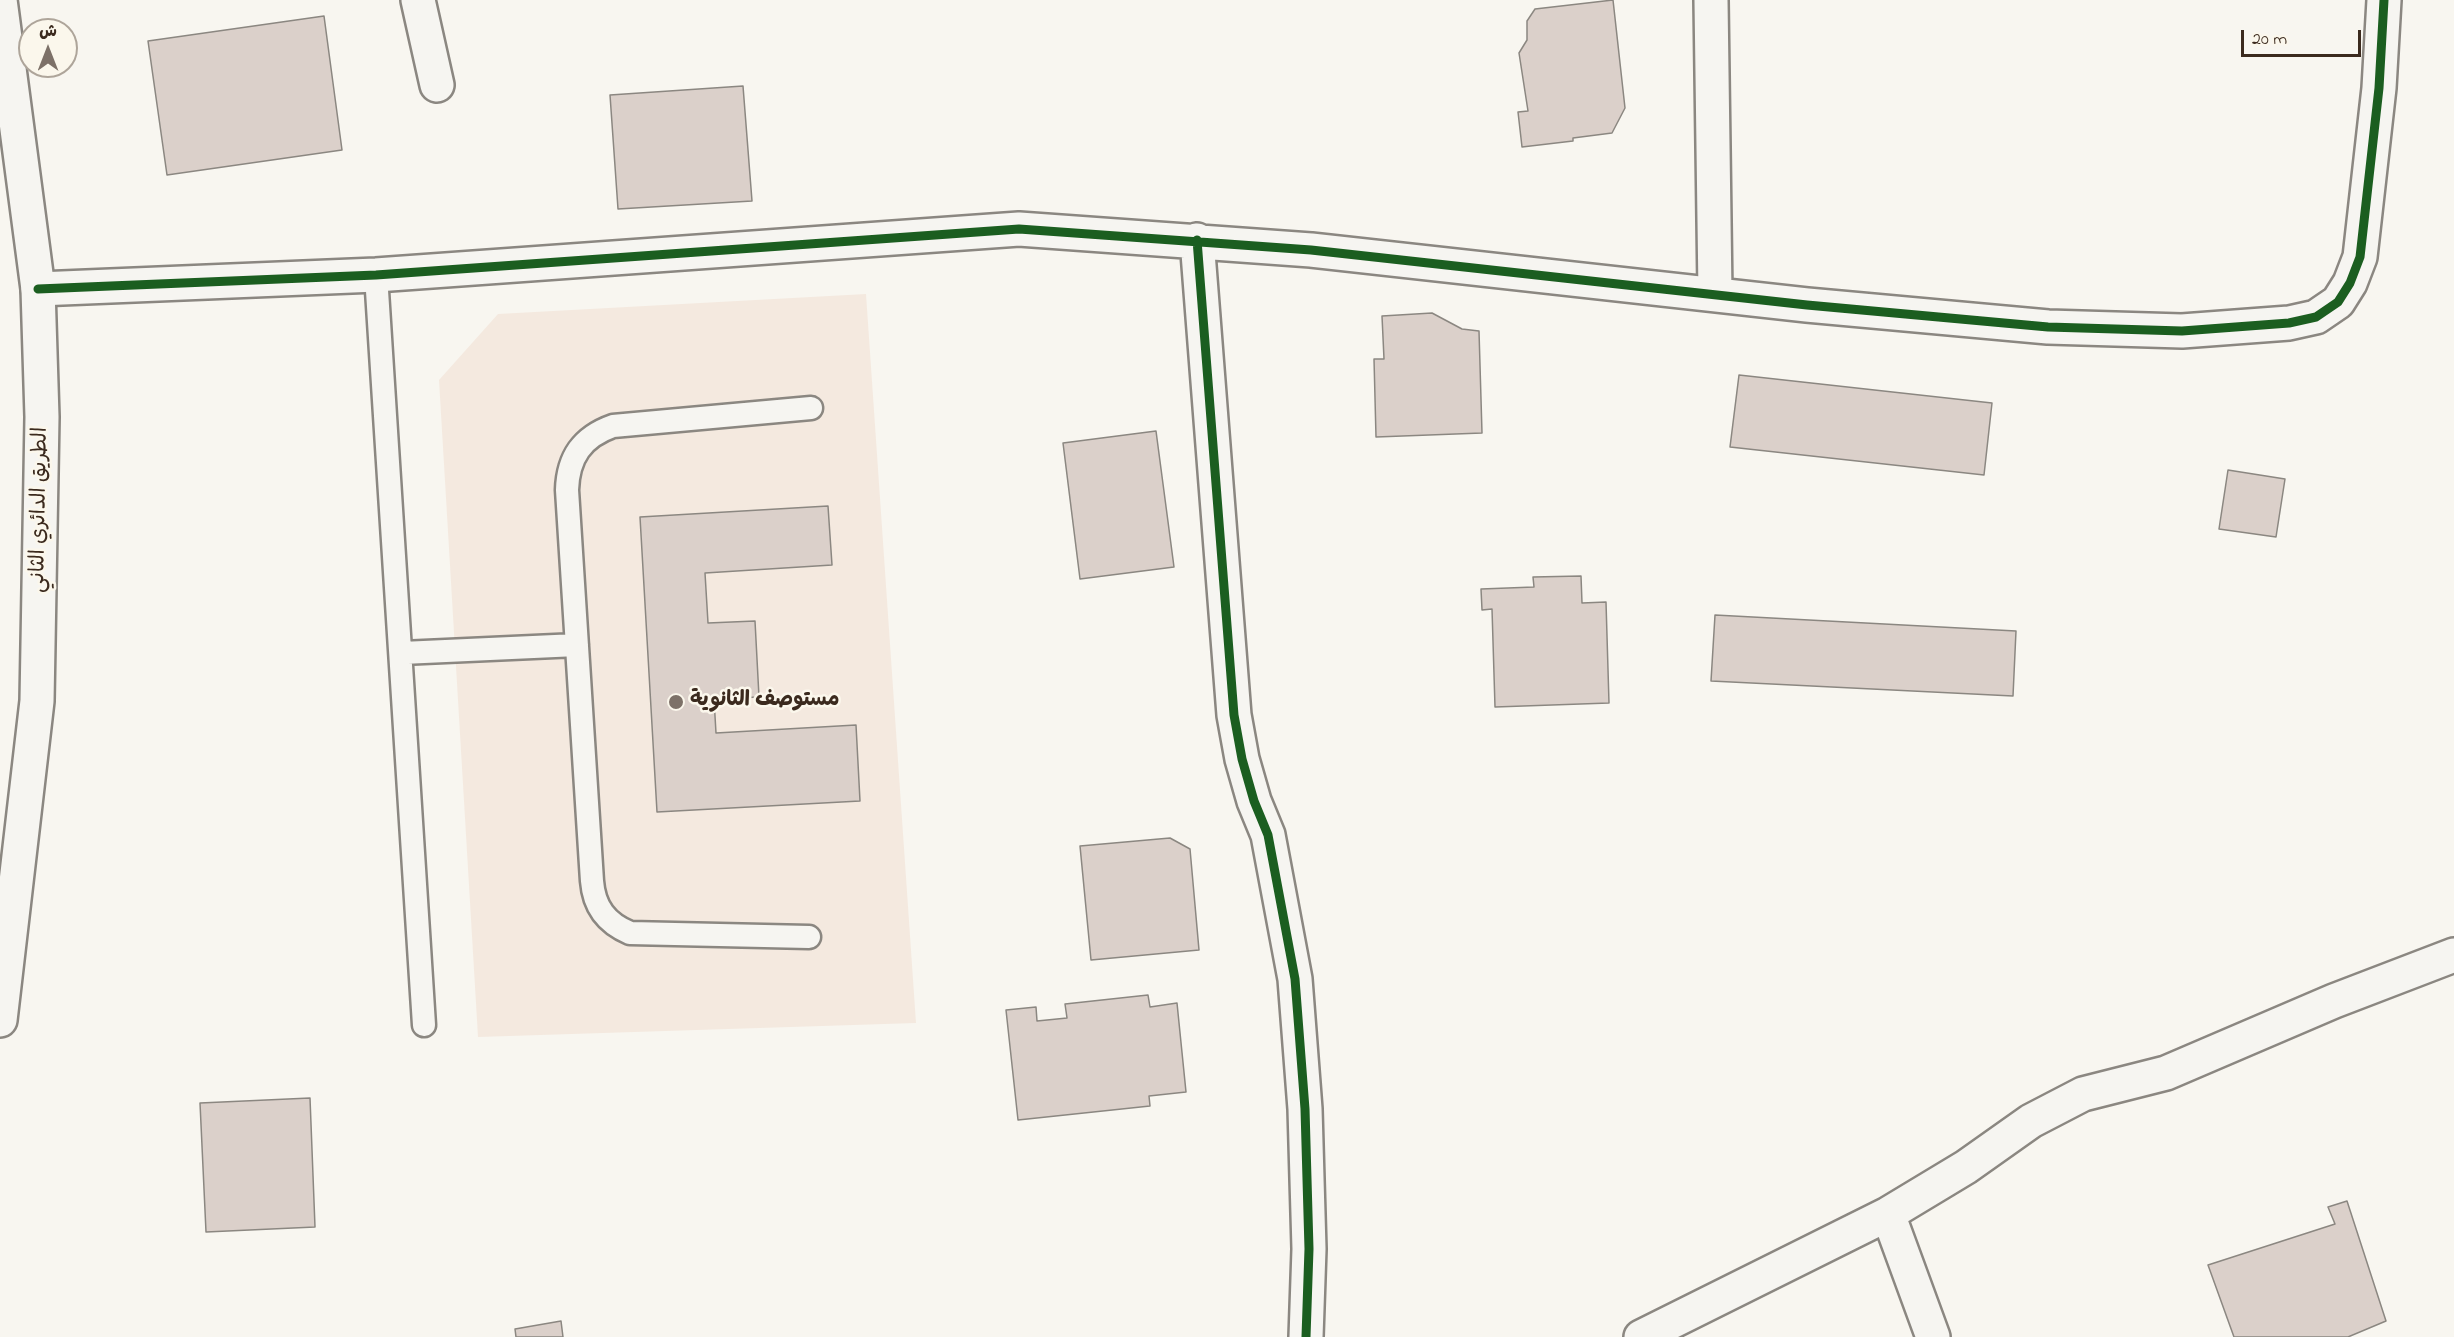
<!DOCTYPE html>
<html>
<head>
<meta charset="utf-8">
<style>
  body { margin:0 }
  #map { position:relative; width:2454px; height:1337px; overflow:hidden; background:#f8f6f0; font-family:"Indie Flower","Playpen Sans Arabic",sans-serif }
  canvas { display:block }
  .north { position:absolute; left:18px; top:18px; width:60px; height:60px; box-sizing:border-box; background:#fbf7ec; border:2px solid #aea59a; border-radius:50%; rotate:0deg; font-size:16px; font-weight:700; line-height:24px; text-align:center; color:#3b2a1e }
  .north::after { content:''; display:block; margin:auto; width:21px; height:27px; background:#7d7168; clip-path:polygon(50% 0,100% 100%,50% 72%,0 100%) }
  .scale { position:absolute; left:2241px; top:30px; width:120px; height:27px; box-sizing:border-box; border:3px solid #3b2a1e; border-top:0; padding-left:8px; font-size:18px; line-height:21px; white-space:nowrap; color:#3b2a1e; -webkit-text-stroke:4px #fbf7ec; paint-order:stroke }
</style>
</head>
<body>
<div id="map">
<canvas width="2454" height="1337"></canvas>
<div class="north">ش</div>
<div class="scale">20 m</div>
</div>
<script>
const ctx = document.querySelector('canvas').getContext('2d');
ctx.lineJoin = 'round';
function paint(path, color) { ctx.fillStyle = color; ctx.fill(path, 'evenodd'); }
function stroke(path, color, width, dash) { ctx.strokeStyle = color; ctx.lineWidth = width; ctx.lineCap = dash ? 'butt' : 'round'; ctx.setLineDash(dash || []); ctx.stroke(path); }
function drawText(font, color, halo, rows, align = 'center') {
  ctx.font = font + ' "Indie Flower","Playpen Sans Arabic",sans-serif'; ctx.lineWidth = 5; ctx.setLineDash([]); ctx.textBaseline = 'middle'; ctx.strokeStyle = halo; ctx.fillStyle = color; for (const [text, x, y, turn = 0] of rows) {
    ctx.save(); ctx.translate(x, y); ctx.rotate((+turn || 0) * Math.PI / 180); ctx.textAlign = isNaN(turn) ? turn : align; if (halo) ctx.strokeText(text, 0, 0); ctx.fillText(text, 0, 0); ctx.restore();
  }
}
paint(new Path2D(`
  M866,294L916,1023L478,1037L439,380L498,314Z`), '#f4e9df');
const building = new Path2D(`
  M1613,0L1625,108L1612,133L1573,138V141L1522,147L1518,112L1528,111L1519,53L1527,40V21L1535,9Z
  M324,16L342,150L167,175L148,41Z
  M743,86L752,201L618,209L610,95Z
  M1432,313L1462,329L1479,331L1482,433L1376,437L1374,359H1384L1382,316Z
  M1739,375L1992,403L1984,475L1730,447Z
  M1156,431L1174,567L1080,579L1063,443Z
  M2228,470L2285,479L2276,537L2219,529Z
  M828,506L832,565L705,573L708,623L755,621L759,697L714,699L716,733L856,725L860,801L657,812L640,517Z
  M1581,576L1582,603L1606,602L1609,703L1495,707L1492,609L1482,610L1481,589L1534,587L1533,577Z
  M1715,615L2016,631L2013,696L1711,681Z
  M1170,838L1190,849L1199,950L1091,960L1080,846Z
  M1148,995L1150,1007L1177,1003L1186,1092L1149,1096L1150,1106L1018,1120L1006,1010L1036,1007L1037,1021L1067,1018L1065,1004Z
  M310,1098L315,1227L206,1232L200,1103Z
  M2347,1201L2386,1321L2348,1337H2234L2208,1265L2335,1224L2328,1207Z
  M561,1321L563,1337H516L515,1329Z`);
paint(building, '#dbd0ca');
stroke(building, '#8b8781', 1.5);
const service = new Path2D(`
  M376,275L424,1025
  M402,653L577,645
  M809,937L630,933C606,923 594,907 592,881L567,490C568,457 582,437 613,426L811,408`);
const minor = new Path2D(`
  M418,0L437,85
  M1711,0L1715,293
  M1197,240L1234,715L1242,759L1254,801L1268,835L1295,979L1305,1109L1309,1249L1306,1337
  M38,289L376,275L1019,229L1311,250L1807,305L2048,327L2182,331L2289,323L2316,317L2338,302L2350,283L2360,257L2379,88L2384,0
  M1888,1214L1933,1337
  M1641,1337L1888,1214L1966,1167L2031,1121L2083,1094L2166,1073L2334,1001L2454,955`);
const trunk = new Path2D(`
  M0,1020L37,701L42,417L38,289L0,0`);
stroke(service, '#8b8781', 27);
stroke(minor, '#8b8781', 38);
stroke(trunk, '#8b8781', 38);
stroke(service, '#f6f5f1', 22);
stroke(minor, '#f6f5f1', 33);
stroke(trunk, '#f6f5f1', 33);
stroke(new Path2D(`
  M1197,240L1234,715L1242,759L1254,801L1268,835L1295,979L1305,1109L1309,1249L1306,1337
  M38,289L376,275L1019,229L1311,250L1807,305L2048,327L2182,331L2289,323L2316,317L2338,302L2350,283L2360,257L2379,88L2384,0`), '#1b5e20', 9);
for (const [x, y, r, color] of [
  [676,702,8,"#7d7168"]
]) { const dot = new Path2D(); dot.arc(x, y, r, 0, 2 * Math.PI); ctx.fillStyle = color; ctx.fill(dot); stroke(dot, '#fbf7ec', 2); }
drawText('21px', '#3b2a1e', '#fbf7ec', [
  ["الطريق الدائري الثاني",41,510,-89]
]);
drawText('bold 21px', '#3b2a1e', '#fbf7ec', [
  ["مستوصف الثانوية",690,702]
], 'left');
</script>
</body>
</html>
